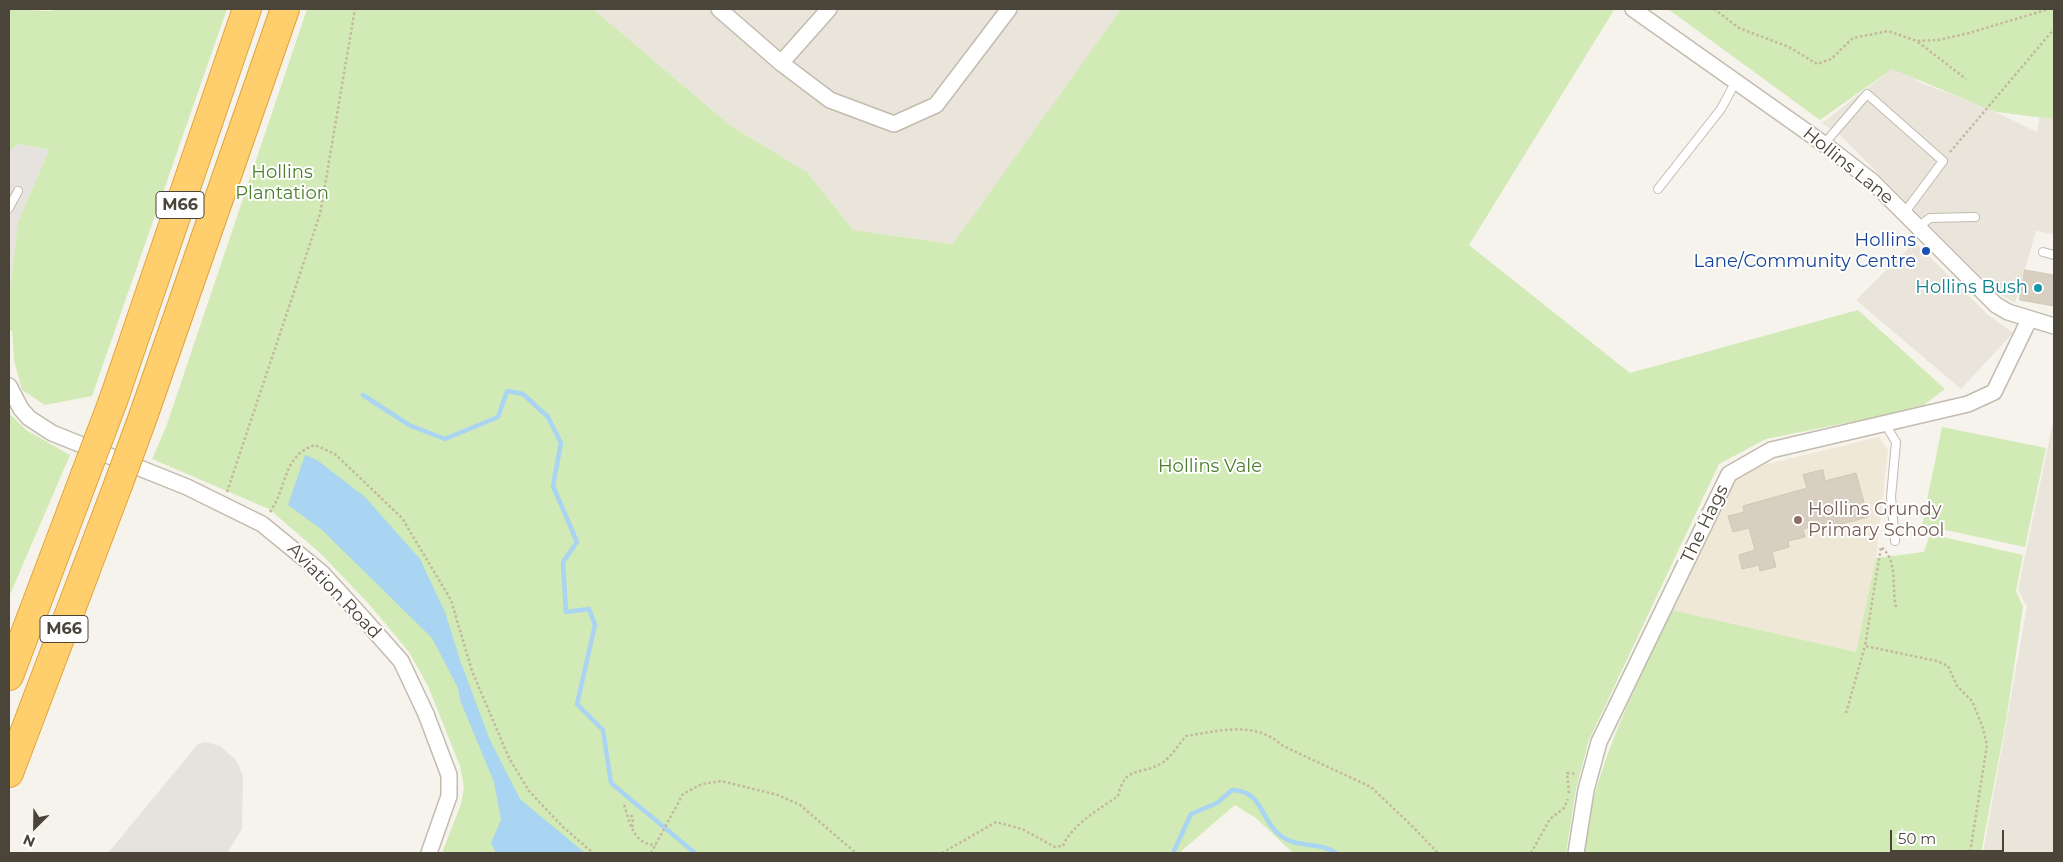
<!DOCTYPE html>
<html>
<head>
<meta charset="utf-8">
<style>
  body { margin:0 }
  #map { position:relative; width:2063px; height:862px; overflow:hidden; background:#f6f3ec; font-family:Montserrat,sans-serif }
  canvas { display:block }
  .frame { position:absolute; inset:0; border:10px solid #4b4439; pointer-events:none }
  .north { position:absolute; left:10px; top:802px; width:50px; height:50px; -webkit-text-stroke:4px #fff; paint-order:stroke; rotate:203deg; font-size:14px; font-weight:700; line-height:20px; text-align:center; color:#4b4439 }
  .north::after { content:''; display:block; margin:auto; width:18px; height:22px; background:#4b4439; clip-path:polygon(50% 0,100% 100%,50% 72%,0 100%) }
  .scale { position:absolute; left:1890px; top:830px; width:114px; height:22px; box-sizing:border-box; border:2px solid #4b4439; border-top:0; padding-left:6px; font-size:15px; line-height:18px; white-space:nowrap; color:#4b4439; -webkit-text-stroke:4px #fff; paint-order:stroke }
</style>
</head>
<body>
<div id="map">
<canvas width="2063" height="862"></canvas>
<div class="frame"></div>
<div class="north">N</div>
<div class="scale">50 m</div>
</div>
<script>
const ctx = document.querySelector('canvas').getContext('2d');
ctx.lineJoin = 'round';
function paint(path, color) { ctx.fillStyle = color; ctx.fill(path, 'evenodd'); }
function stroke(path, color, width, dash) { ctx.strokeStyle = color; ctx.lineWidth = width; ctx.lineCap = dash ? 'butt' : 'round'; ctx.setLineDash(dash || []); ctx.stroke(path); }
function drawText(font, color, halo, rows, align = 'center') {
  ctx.font = font + ' Montserrat,sans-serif'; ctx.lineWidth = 4; ctx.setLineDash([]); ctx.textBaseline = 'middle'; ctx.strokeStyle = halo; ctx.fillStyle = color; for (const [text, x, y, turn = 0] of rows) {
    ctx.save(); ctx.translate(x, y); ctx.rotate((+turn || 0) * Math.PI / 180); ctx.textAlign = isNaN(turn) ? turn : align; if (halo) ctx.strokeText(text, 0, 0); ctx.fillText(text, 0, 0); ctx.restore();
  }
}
paint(new Path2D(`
  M593,9H1121L954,244L853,230L807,172L731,126Z
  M1893,68L1926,85L1979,104L2037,132L2040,114L2054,116V234L2036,231L2015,303L1996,292L1840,135L1822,123Z
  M1915,242L1987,314L2013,333L1961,389L1856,300Z
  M2054,417V853H1983L2027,607L2018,590Z`), '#eae5da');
paint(new Path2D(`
  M19,144L49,150L18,222L9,299V151Z
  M205,742L220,746L236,760L243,775L242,829L227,853H108L198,744Z`), '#e6e2dd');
paint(new Path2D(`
  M1879,437L1888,450L1876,558L1856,652L1672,610L1734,481L1763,465Z`), '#efe8d6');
paint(new Path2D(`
  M9,9L49,11L58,9H227L92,396L45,405L22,390L14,360L12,330L9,331V299L18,222L49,150L19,144L9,151Z
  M307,9H593L731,126L807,172L853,230L953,244L1121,9H1612L1614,10L1469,245L1630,373L1858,310L1945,389L1920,408L1766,439L1719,464L1589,740L1576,789L1566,853H1293L1256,818L1235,805L1179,853H442L461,804L464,787L460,766L428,686L409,652L368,603L320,553L269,509L152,459L166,427Z
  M1668,9H2054V119L1996,112L1892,69L1820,120Z
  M9,413L26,430L70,455L9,597Z
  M1942,427L2046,448L2025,547L1922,525Z
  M1930,534L2023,555L2016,591L2023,607L2006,721L1981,853H1583C1594,766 1635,688 1672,610L1856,652L1876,558L1924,552Z`), '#d2eab5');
paint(new Path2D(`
  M305,455L317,460L365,497L420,559L445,612L461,663L490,740L520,799L585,853H496L491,843L501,820L494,782L460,700L458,688L432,638L321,529L288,505Z`), '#a9d4f2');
stroke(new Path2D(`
  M363,395L409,425L445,439L498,417L507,391L523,394L548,417L561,443L553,486L577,542L563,562L566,612L589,609L595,625L577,704L603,730L611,783L695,853
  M1173,853L1191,814L1217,803L1232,790C1264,791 1260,821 1281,836C1297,848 1321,842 1336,853`), '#a9d4f2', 4.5);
const building = new Path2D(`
  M2025,270L2054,275V306L2020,300Z
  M1823,470L1825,481L1856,473L1868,517L1834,526L1832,521L1803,529L1805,537L1788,541L1789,547L1772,552L1776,567L1760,571L1759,565L1742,569L1739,555L1755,550L1749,528L1733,532L1728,516L1744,512L1743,506L1807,488L1803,475Z`);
paint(building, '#d8cfc1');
stroke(building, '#d3c7b4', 1);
const lane = new Path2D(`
  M1824,144L1867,94L1943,161L1905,212
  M1658,189L1721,109L1736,81
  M9,208L18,191
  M1918,227L1930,218L1975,217
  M2043,252L2054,255
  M1885,424L1896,442L1891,497L1895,541`);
const street = new Path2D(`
  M719,9L781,63L830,100L894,124L936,105L1009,9
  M1633,9L1824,144L1873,182L1996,305L2008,312L2054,326
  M781,63L829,9
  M9,386L21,409L29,418L52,433L187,487L262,524L322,573L363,618L401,661L426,714L449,775V796L429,853
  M1576,853L1586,790L1599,742L1729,474L1771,450L1968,404L1994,392L2029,320`);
const highway = new Path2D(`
  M113,401L247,9
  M144,414L285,9
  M9,676L85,475
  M9,773L118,485`);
stroke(lane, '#c2bbae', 10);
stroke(street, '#c2bbae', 18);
stroke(highway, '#e0a43c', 30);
stroke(new Path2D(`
  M1714,9L1739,28L1789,47L1817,64L1831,59L1853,38L1888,31L1917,41L1938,40L1969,33L2049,9
  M1918,42L1966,79
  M1950,152L2054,29
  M227,492L320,214L355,9
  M270,512C288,486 282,456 315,445L335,454L402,518L451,600L472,671L509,758L529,791L563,827L593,853
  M1896,607C1891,587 1899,561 1881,547L1865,646L1937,661L1948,666L1957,686L1972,701L1982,725L1987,745L1970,853
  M1846,713L1865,646
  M1569,793L1567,773L1576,774
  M624,805C630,822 633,845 656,845
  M631,815L633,819L632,827
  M651,853L683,794L702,784L721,781L778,795L800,805L856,853
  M942,853L996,822L1022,829L1055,847L1063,846C1072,824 1100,809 1118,796C1125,765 1140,776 1162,763C1171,757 1179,744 1186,736C1220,731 1255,720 1283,746L1371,787L1411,825L1438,853
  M1531,853L1550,819L1564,808L1568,799`), '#c4b79f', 2.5, [2.5, 2.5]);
stroke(lane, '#fff', 8);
stroke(street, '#fff', 15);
stroke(highway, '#ffcf6e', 28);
const highwayBridge = new Path2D(`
  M85,475L113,401
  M118,485L144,414`);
stroke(highwayBridge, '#e0a43c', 30, []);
stroke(highwayBridge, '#ffcf6e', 28);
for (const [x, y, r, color] of [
  [1926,251,5,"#1a4fb4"],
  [2038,288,5,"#0f9aa8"],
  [1798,520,5,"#8d6e63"]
]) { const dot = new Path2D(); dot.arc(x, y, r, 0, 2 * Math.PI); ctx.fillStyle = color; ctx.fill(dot); stroke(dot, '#fff', 2); }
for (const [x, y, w] of [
  [180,205,48],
  [64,629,48]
]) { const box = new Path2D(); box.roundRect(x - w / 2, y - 13.5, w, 27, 4); ctx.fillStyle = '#fff'; ctx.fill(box); stroke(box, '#4b4439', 1); }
drawText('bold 16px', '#4b4439', null, [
  ["M66",180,205],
  ["M66",64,629]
]);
drawText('18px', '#4b4439', '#fff', [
  ["Hollins Lane",1848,166,39],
  ["The Hags",1705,524,-64],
  ["Aviation Road",334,591,46]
]);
drawText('18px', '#4a7f2a', '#fff', [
  ["Hollins",282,173],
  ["Plantation",282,194],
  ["Hollins Vale",1210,467]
]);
drawText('18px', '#164399', '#fff', [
  ["Hollins",1916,241],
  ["Lane/Community Centre",1916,262]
], 'right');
drawText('18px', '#0d838f', '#fff', [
  ["Hollins Bush",2028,288]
], 'right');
drawText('18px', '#785e54', '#fff', [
  ["Hollins Grundy",1808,510],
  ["Primary School",1808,531]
], 'left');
</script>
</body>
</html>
